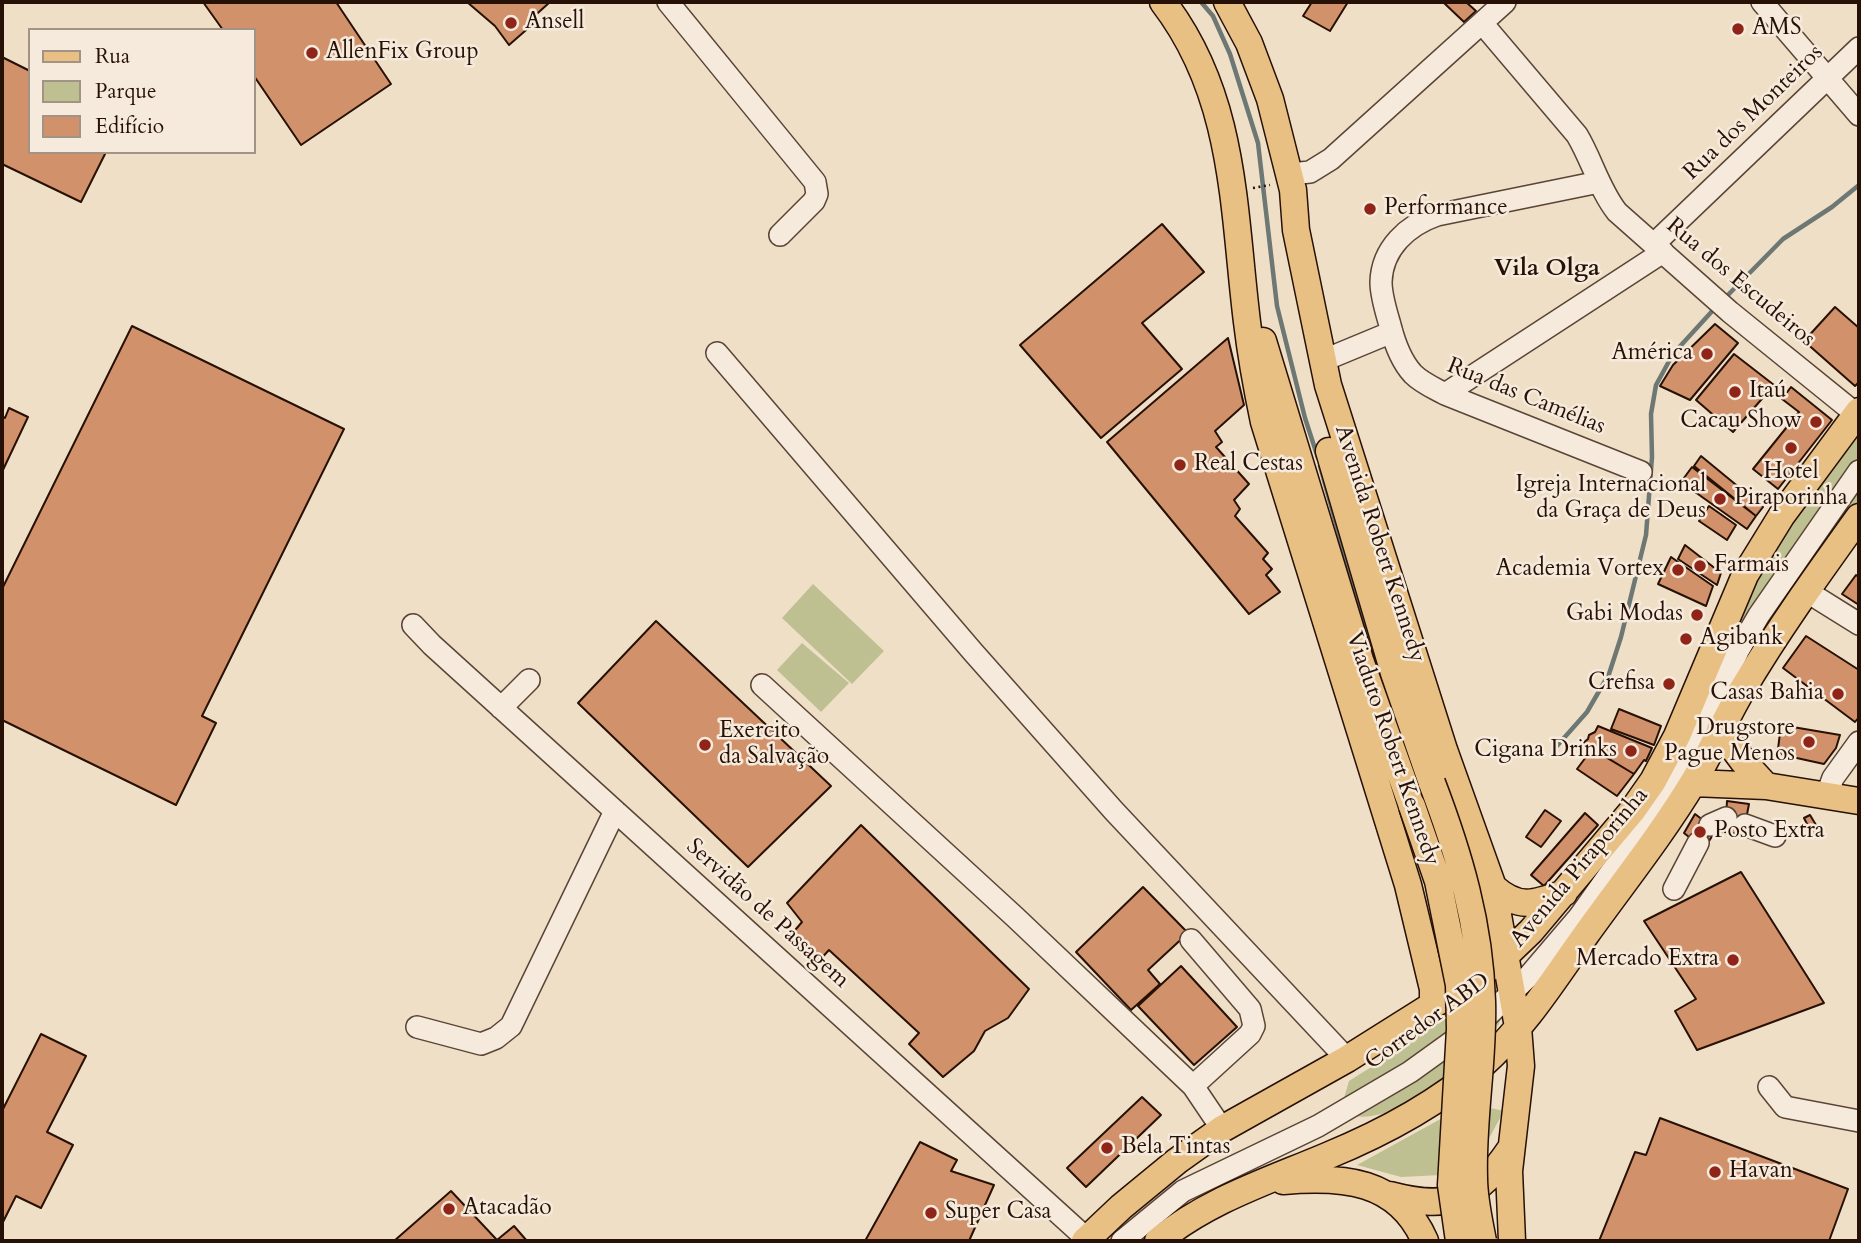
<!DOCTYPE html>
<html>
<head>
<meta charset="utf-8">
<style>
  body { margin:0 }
  #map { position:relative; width:1861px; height:1243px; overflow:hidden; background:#efdfc7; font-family:Cardo,serif }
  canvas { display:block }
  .frame { position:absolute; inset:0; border:4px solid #271005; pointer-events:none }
  .legend { position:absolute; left:28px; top:28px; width:228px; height:126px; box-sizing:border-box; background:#f5eadb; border:2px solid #a39385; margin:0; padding:9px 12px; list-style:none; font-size:21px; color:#271005 }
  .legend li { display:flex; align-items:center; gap:14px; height:35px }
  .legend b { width:35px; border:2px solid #a39385 }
</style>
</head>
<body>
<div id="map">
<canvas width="1861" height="1243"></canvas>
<div class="frame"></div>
<ul class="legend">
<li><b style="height:9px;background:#e8c084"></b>Rua</li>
<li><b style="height:19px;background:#bfc092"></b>Parque</li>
<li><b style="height:19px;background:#d1916b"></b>Edifício</li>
</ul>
</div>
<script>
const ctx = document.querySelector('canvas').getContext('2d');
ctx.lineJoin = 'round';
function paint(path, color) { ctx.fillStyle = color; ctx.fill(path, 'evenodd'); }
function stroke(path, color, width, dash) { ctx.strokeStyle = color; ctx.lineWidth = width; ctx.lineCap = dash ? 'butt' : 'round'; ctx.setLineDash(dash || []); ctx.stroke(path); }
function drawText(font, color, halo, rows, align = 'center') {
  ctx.font = font + ' Cardo,serif'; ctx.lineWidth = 5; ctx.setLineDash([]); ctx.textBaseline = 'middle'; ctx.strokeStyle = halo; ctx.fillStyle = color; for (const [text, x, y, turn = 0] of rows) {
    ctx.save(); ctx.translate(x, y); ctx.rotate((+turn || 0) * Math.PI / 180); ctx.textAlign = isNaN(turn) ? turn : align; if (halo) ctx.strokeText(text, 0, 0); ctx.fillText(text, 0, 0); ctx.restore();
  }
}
paint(new Path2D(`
  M1859,425V501L1738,681L1719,678L1745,592Z
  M813,584L884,651L852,684L782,618Z
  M802,643L849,683L821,712L777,670Z
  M1492,983L1495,992L1493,997L1388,1078L1344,1098L1349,1081L1387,1057L1422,1028Z
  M1497,1012L1500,1020L1499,1024C1468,1057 1403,1124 1355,1116Z
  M1486,1107L1504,1111L1487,1142L1441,1175L1401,1177L1357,1165L1446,1116Z`), '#bfc092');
stroke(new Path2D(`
  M1201,2L1213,16L1230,54L1258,143L1277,306L1305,418L1318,458
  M1724,299L1783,239L1832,207L1859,185
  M1320,466L1372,653L1408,756
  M1556,747L1587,712L1609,674L1621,637L1646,535L1652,457L1651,414L1656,385L1673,354L1715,308`), '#6d7773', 4.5);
const building = new Path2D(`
  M203,2H336L391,84L301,145L254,76V30H223Z
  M467,2H550L529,21L533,24L509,45L495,26Z
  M1312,2H1348L1330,31L1303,16Z
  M1443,2H1466L1476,11L1464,22Z
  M2,57L30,71V152H106L81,202L2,164Z
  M1162,224L1204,272L1142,323L1182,369L1101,438L1020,345Z
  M1835,307L1859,328V382L1855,386L1804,341Z
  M1715,324L1738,343L1690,400L1660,386L1673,365Z
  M132,326L344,429L202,716L216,723L176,805L2,720V589Z
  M1228,338L1244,405L1215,431L1222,442L1216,447L1249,484L1234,500L1240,509L1235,516L1268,553L1263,559L1272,569L1266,575L1280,592L1249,614L1107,442Z
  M1734,354L1774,385L1733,432L1696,400Z
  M1791,387L1832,420L1778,489L1753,469L1799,412L1782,399Z
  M9,408L28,417L2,472V416L5,418Z
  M1701,456L1763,507L1756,516L1694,466Z
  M1692,467L1756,516L1747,529L1681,482Z
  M1709,506L1736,525L1727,540L1699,521Z
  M1685,545L1721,573L1717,585L1678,559Z
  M1671,557L1713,586L1706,606L1658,584Z
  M1856,575L1859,577V605L1842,594Z
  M656,621L831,786L748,867L578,703Z
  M1806,636L1859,670V717L1855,722L1783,668Z
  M1619,709L1661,726L1654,745L1611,729Z
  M1781,725L1840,735L1836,748L1824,764L1783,755L1778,749Z
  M1598,726L1652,748L1646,761L1644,760L1634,774L1583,743L1588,739L1589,735L1595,732Z
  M1592,749L1634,774L1617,796L1577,769Z
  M1727,801L1749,804L1743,835L1725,832Z
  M1545,810L1561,821L1541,847L1526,837Z
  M1585,813L1598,825L1544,886L1531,875Z
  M1695,814L1716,830L1704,849L1684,833Z
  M1810,815L1822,835L1814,838L1804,818Z
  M861,825L1029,989L1008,1018L985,1031L974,1051L943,1077L909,1044L919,1033L829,950L816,964L790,936L802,922L787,903Z
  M1741,872L1824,1003L1697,1050L1675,1011L1696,999L1644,921Z
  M1143,887L1188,933L1148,970L1160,984L1131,1010L1076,952Z
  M1181,966L1237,1027L1194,1065L1138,1006Z
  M41,1034L86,1056L47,1132L73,1145L41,1208L16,1196L2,1224V1111Z
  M1142,1097L1161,1115L1086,1187L1067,1168Z
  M1660,1118L1848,1189L1829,1241H1599L1635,1152L1646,1155Z
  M920,1142L957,1160L951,1171L994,1185L969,1241H865Z
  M451,1191L497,1240L514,1226L527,1241H394Z`);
paint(building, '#d1916b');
stroke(building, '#271005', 2);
const minor = new Path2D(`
  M668,2L815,182L817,194L814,201L780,235
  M1762,2L1859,115
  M1482,23L1577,135C1592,160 1599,189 1617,212L1730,312L1856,414
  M1290,174L1310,172L1331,159L1505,2
  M1599,182L1437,215C1408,225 1382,248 1381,282C1381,296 1386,311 1390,325C1394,341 1401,361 1413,374C1422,383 1434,388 1445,394L1641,472
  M1654,244L1859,48
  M717,353L973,652L1114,811L1347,1059
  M1322,361L1392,332
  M1445,394L1663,252
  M1806,591L1859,624
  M413,625L432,645L1087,1239
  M762,685L1015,917L1193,1086L1222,1129
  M501,708L529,680
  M1826,797L1833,778L1859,742
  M1710,825L1726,818
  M1745,825L1775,836
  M1674,889L1698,843
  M1191,940L1250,1009L1254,1026L1250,1034L1193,1086
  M417,1027L481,1044L496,1038L511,1026L615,811
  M1769,1087L1785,1107L1859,1121
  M1122,1241L1183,1191L1318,1126L1410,1072L1485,1018L1527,978L1579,917L1672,786L1695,744L1738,651L1759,615L1859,471`);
const major = new Path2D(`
  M1163,2C1236,97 1233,209 1247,322C1251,356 1257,389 1264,422L1408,885L1433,989V1005
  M1227,2L1249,43L1270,99L1293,190L1296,230L1328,385L1444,750L1493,887L1518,1027L1521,1066L1509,1171L1512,1241
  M1263,341L1360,660L1412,806
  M1329,451L1394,673L1432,783
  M1720,730L1743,761L1766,786
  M1693,783L1766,786L1859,801
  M1493,887C1519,910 1534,904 1564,893
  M1283,1181C1342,1176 1398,1179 1425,1241
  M1390,1195C1451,1211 1476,1200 1511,1148
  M1085,1241L1121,1207L1177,1161L1222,1129L1347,1059L1471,981L1505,956L1531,931L1632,811L1653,781L1677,736L1745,575L1782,515L1859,411
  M1158,1241C1208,1200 1268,1181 1327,1156C1383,1133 1436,1105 1482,1065C1524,1028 1555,978 1587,933C1623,883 1662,834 1694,781C1711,752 1724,721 1741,692C1777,631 1818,574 1859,517`);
stroke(minor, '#594436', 24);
stroke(major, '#271005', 29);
stroke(new Path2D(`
  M1253,188L1270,185`), '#271005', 2.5, [2, 3.5]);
stroke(minor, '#f5eadb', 21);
stroke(major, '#e8c084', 26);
const majorBridge = new Path2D(`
  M1432,783C1459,854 1480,924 1482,1001C1484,1060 1472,1119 1474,1178C1474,1199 1479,1220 1483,1241
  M1412,806L1438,881L1459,985L1460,1029L1451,1185L1459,1241`);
stroke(majorBridge, '#271005', 29, []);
stroke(majorBridge, '#e8c084', 26);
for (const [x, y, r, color] of [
  [511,23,7,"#8f2418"],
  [1738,29,7,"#8f2418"],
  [312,53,7,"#8f2418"],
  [1370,209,7,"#8f2418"],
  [1707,354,7,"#8f2418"],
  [1735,392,7,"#8f2418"],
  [1816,422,7,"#8f2418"],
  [1791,448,7,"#8f2418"],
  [1180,465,7,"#8f2418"],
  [1720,499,7,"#8f2418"],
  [1700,566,7,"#8f2418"],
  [1678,570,7,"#8f2418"],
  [1697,615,7,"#8f2418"],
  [1686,639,7,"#8f2418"],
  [1669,684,7,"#8f2418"],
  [1838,694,7,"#8f2418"],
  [1809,742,7,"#8f2418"],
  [705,745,7,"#8f2418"],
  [1631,751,7,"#8f2418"],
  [1700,832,7,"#8f2418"],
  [1733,960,7,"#8f2418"],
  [1107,1148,7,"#8f2418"],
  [1715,1172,7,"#8f2418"],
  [449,1209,7,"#8f2418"],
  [931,1213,7,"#8f2418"]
]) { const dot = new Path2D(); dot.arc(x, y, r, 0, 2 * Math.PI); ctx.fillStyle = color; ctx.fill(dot); stroke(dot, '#f5eadb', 2.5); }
drawText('23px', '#271005', '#f5eadb', [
  ["Ansell",525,23],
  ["AMS",1752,29],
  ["AllenFix Group",326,53],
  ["Performance",1384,209],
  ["América",1693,354,"right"],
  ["Itaú",1749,392],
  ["Cacau Show",1802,422,"right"],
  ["Real Cestas",1194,465],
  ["Hotel",1791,473,"center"],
  ["Piraporinha",1791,499,"center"],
  ["Igreja Internacional",1706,486,"right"],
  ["da Graça de Deus",1706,512,"right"],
  ["Farmais",1714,566],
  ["Academia Vortex",1664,570,"right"],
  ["Gabi Modas",1683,615,"right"],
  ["Agibank",1700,639],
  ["Crefisa",1655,684,"right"],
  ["Casas Bahia",1824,694,"right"],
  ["Drugstore",1795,729,"right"],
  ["Pague Menos",1795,755,"right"],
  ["Exercito",719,732],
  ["da Salvação",719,758],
  ["Cigana Drinks",1617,751,"right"],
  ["Posto Extra",1714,832],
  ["Mercado Extra",1719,960,"right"],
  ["Bela Tintas",1121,1148],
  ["Havan",1729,1172],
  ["Atacadão",463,1209],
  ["Super Casa",945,1213]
], 'left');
drawText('23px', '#271005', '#f5eadb', [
  ["Rua dos Monteiros",1754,113,-44],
  ["Rua dos Escudeiros",1740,283,40],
  ["Rua das Camélias",1526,397,22],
  ["Avenida Robert Kennedy",1379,544,72],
  ["Viaduto Robert Kennedy",1392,749,71],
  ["Avenida Piraporinha",1580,868,-50],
  ["Servidão de Passagem",767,914,42],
  ["Corredor ABD",1428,1022,-36]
]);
drawText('bold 24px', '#271005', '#f5eadb', [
  ["Vila Olga",1547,269]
]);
</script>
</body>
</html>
